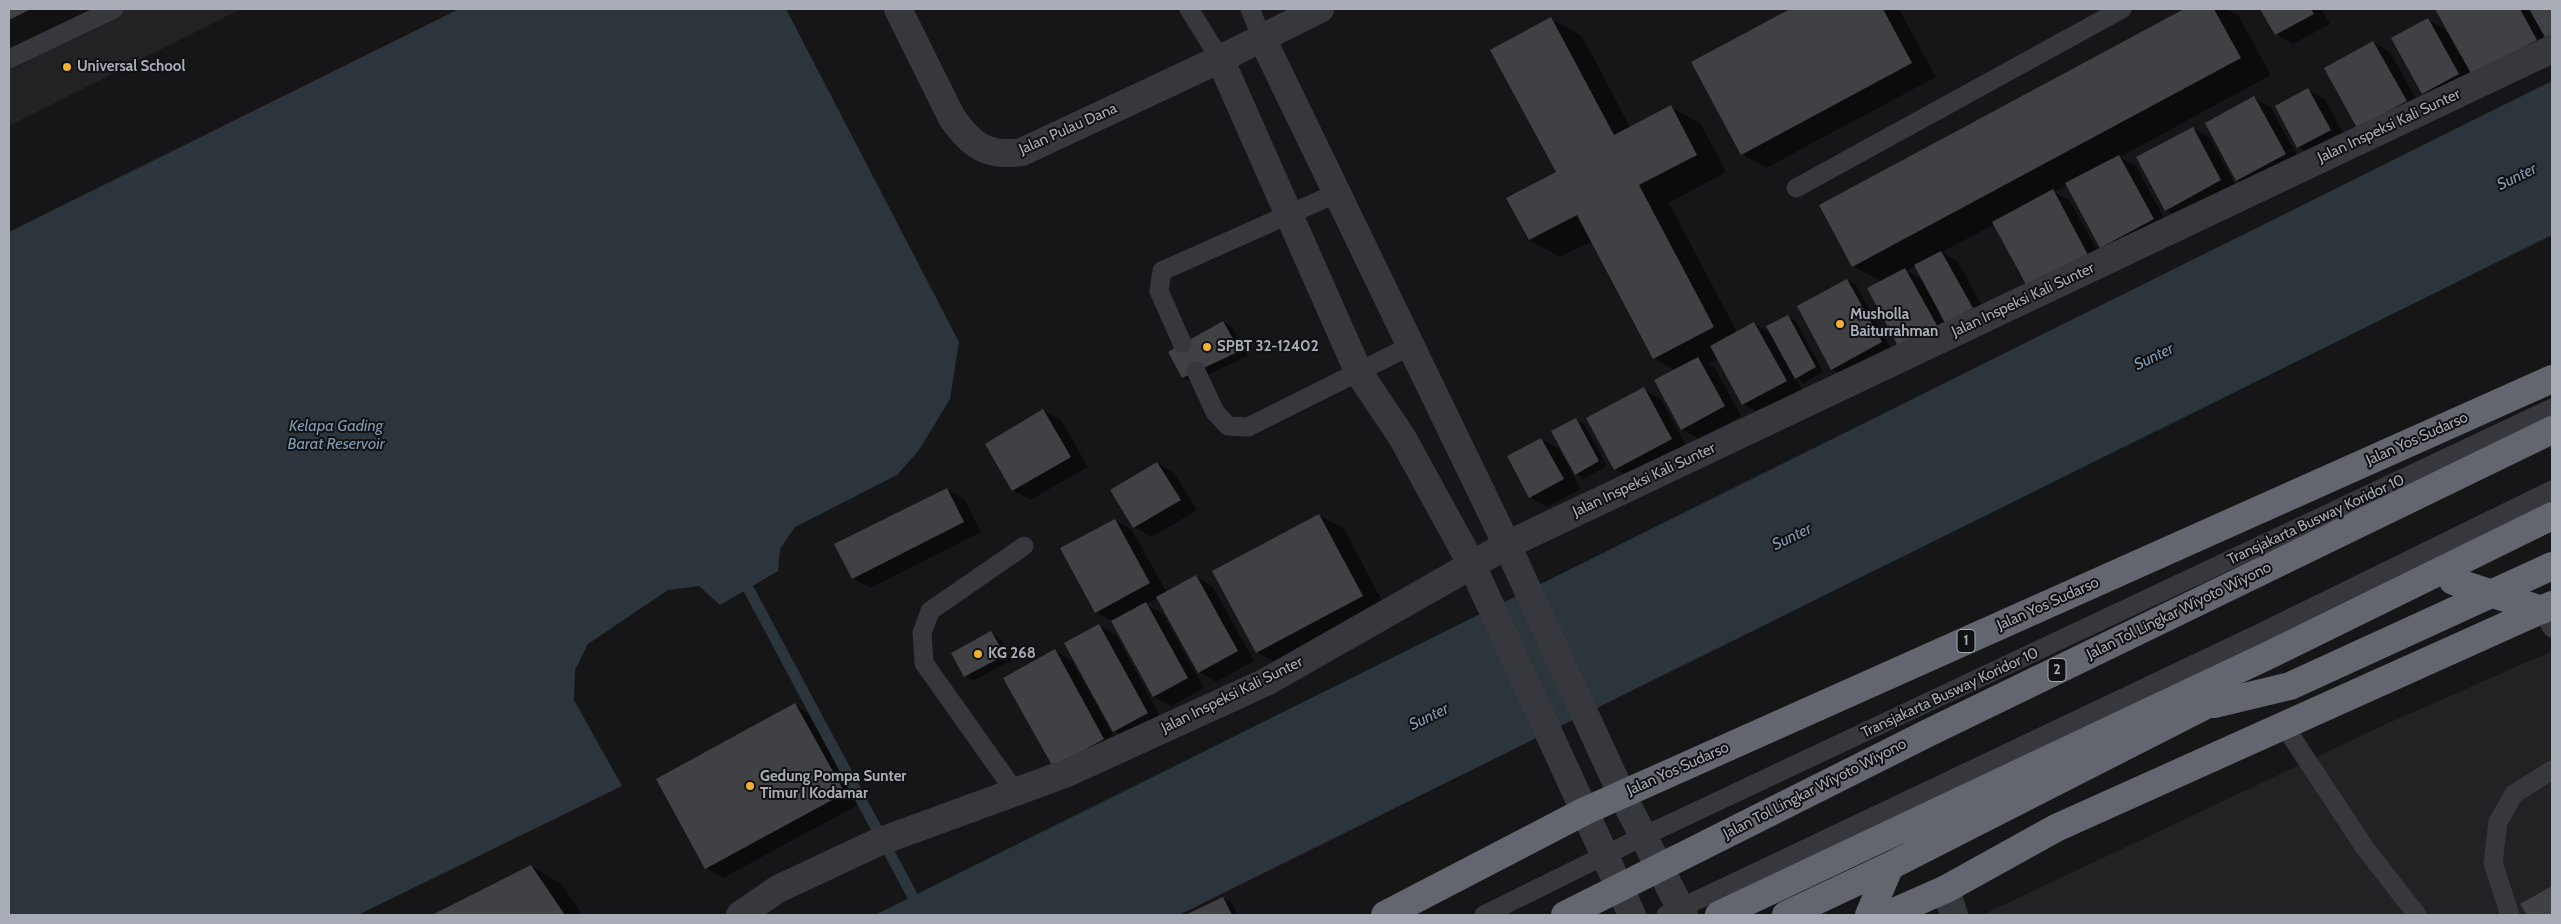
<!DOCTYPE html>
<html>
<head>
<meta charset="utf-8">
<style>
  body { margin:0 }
  #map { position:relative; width:2561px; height:924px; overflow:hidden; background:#161618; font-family:Cabin,sans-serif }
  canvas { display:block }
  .frame { position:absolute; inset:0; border:10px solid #a8adb8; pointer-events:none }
</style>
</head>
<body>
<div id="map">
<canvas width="2561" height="924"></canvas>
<div class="frame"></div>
</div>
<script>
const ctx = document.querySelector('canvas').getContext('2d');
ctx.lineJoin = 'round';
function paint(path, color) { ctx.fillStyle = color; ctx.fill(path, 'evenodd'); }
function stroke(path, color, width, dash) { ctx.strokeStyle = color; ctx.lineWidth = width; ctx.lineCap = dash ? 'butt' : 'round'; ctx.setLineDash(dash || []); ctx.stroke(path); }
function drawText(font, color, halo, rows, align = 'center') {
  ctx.font = font + ' Cabin,sans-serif'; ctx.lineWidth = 4; ctx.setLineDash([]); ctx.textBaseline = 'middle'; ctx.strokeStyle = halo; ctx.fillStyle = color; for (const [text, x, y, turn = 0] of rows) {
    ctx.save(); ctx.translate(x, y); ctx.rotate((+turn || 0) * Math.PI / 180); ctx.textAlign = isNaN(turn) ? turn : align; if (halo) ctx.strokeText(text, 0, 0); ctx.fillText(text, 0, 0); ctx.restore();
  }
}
paint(new Path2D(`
  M9,9H241L9,126Z
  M2552,651V915H1982L2384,725Z`), '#222225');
paint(new Path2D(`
  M459,9H786L959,342L950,399L919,450L897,475L795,527L780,549L778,571L720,605L699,586L668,590L588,644L575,670L574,700L622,786L358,915H9V232Z
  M2552,81V235L1179,915H875Z`), '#2c353c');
paint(new Path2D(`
  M9,9H96L9,52Z
  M1793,9H1899L1936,77L1766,168L1742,154L1692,63Z
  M2187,9H2226L2238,15L2271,75L2120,157L2136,166L2170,229L2118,257L2101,247L2067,185L2054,192L2070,201L2105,265L1995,224L1942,252L1958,262L1989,318L1918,359L1882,282L1853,266L1821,205ZM1916,266L1923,280L1907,271Z
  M2262,9H2321L2330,24L2293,44L2276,34Z
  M2437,9H2552V41L2490,84L2469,72L2476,84L2440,103L2423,93L2428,20L2445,29L2460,56L2462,55Z
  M1551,19L1582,36L1630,127L1671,107L1701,124L1726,172L1669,203L1737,332L1754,323L1772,334L1788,316L1796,321L1823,372L1804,383L1796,378L1803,391L1761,414L1743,404L1718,358L1708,364L1715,368L1741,416L1699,439L1682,429L1675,370L1654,358L1592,241L1560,257L1529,240L1557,173Z
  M2373,42L2390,52L2423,111L2375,137Z
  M2308,90L2325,99L2347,140L2316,157L2298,147Z
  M2254,98L2271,108L2302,164L2255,190L2237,180Z
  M2193,128L2210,138L2238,190L2183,220L2166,210Z
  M1847,280L1856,285L1890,347L1841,374L1832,369Z
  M1223,322L1232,327L1248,356L1191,382L1183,377Z
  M1644,389L1661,399L1688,449L1632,479L1615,469Z
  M1043,410L1061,420L1088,467L1030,500L1013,490Z
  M1576,420L1584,424L1607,466L1584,479L1576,474Z
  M1541,439L1559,449L1581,489L1547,507L1530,497Z
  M1157,463L1174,473L1197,510L1152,537L1134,527Z
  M946,489L964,499L981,532L870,588L853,578Z
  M1319,515L1344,529L1387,610L1281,666L1257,652Z
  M1115,520L1132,530L1167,593L1196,577L1213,587L1254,661L1216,682L1199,672L1158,598L1146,604L1163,614L1204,688L1171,706L1154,697L1113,622L1096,612Z
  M1099,625L1116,635L1164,723L1132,741L1114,731Z
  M991,633L1000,638L1012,660L973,681L965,676Z
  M1055,651L1072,661L1121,749L1071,776Z
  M795,705L812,715L861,803L723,878L706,868Z
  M531,866L561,884L583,915H434Z
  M2552,887V915H2528L2522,904Z
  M1223,898L1232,903L1238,915H1188Z`), '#0007');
stroke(new Path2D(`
  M748,588L913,897`), '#2c353c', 11);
paint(new Path2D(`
  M9,9H31L9,20Z
  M1790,9H1883L1912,63L1741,155L1691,62Z
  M2184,9H2214L2241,58L1852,267L1819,205Z
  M2260,9H2311L2314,14L2275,35Z
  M2435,9H2520L2537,40L2472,75Z
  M2529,9H2552V35L2546,39Z
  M1551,17L1614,135L1671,105L1697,155L1639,185L1714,327L1653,359L1577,215L1529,240L1506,198L1556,172L1490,50Z
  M2428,18L2459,74L2422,94L2391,38Z
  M2373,41L2407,101L2357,128L2324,68Z
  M2308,88L2331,130L2297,148L2275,106Z
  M2254,96L2286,154L2236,181L2205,123Z
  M2193,127L2221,180L2165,211L2136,157Z
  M2119,155L2154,219L2100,248L2065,183Z
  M2053,189L2088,255L2028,288L1992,222Z
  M1941,251L1973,308L1945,323L1914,265Z
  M1905,268L1939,329L1900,350L1867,288Z
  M1847,279L1882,342L1831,370L1797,306Z
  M1788,315L1816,367L1795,379L1766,326Z
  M1223,321L1240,351L1182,378L1168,352Z
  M1754,322L1787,381L1742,405L1710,346Z
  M1698,357L1725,406L1681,430L1654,380Z
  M1644,387L1672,439L1614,470L1586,418Z
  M1043,409L1071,457L1012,491L985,444Z
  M1576,418L1599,461L1575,475L1551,431Z
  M1541,438L1564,479L1529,498L1507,456Z
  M1157,462L1181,500L1133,528L1110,490Z
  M947,488L964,522L852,579L834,544Z
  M1319,514L1363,596L1256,653L1212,571Z
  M1115,519L1150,583L1095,613L1060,548Z
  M1196,575L1238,651L1198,673L1156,597Z
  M1146,602L1188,678L1153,697L1111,621Z
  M1099,624L1148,713L1113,732L1064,643Z
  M991,631L1005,655L964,677L951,653Z
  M1055,649L1104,739L1053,767L1003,678Z
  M795,703L845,793L705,869L656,779Z
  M531,865L565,915H432Z
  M2552,886V915H2527L2520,904Z
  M1223,897L1232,915H1185Z`), '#404145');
stroke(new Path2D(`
  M1189,9L1220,59
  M1250,9L1262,38
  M9,59L114,9
  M1796,188L2122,9
  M1182,343L1159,291L1162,271L1337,193
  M1196,371L1215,412L1228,426L1248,427L1410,346
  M2542,610L2552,628
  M2283,724L2365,848L2417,915
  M1016,793L924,663L922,633L930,611L1024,546
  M1484,915L1644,836L2552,408
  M1666,915L2260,633L2552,490
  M2510,915L2493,863L2498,822L2514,794L2552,770`), '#37383d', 19);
stroke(new Path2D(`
  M898,9L952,118C972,146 987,157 1022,152L1220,59L1320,9
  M1262,38L1507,545L1622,795L1684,915
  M1220,59L1359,373L1402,437L1471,563L1632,915
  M1946,889L1954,915
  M740,915L778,889L876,843L1067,773L1266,682L1507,545L2552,49`), '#37383d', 28);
stroke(new Path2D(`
  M2453,581L2542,610
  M1385,915L1585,811L2552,379
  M1719,915L2271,654L2552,516
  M1786,915L1890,866L2212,702
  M1869,915L1890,866
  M1887,915L1946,889L2056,828L2552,605`), '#63666e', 28);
stroke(new Path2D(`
  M2171,702L2215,704L2290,686L2552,566
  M1565,915L1930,732L2552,430`), '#63666e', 28);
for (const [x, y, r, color] of [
  [67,67,5,"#f2b134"],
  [1840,324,5,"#f2b134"],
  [1207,347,5,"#f2b134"],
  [978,654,5,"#f2b134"],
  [750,786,5,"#f2b134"]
]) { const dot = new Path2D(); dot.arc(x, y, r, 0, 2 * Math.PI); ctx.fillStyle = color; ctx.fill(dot); stroke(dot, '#111113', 2); }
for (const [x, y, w] of [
  [1966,641,18],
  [2057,670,18]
]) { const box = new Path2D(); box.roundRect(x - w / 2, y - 11.5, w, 23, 4); ctx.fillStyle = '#111113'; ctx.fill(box); stroke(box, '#a8adb8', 1); }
drawText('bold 14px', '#a8adb8', null, [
  ["1",1966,641],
  ["2",2057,670]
]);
drawText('bold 15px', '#a8adb8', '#111113', [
  ["Universal School",77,67],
  ["Musholla",1850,315],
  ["Baiturrahman",1850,332],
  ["SPBT 32-12402",1217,347],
  ["KG 268",988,654],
  ["Gedung Pompa Sunter",760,777],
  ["Timur I Kodamar",760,794]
], 'left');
drawText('15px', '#a8adb8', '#111113', [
  ["Jalan Inspeksi Kali Sunter",2389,126,-25],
  ["Jalan Pulau Dana",1068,129,-24],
  ["Jalan Inspeksi Kali Sunter",2023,300,-25],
  ["Jalan Yos Sudarso",2417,439,-24],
  ["Jalan Inspeksi Kali Sunter",1644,480,-25],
  ["Transjakarta Busway Koridor 10",2316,520,-25],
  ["Jalan Yos Sudarso",2048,604,-24],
  ["Jalan Tol Lingkar Wiyoto Wiyono",2179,611,-26],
  ["Transjakarta Busway Koridor 10",1950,693,-25],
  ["Jalan Inspeksi Kali Sunter",1232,695,-26],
  ["Jalan Yos Sudarso",1678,769,-24],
  ["Jalan Tol Lingkar Wiyoto Wiyono",1815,789,-27]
]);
drawText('italic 16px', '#7f9bb3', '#111113', [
  ["Sunter",2517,177,-26],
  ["Sunter",2154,357,-26],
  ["Kelapa Gading",336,426],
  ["Barat Reservoir",336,444],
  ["Sunter",1792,537,-26],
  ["Sunter",1429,717,-26]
]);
</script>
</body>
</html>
